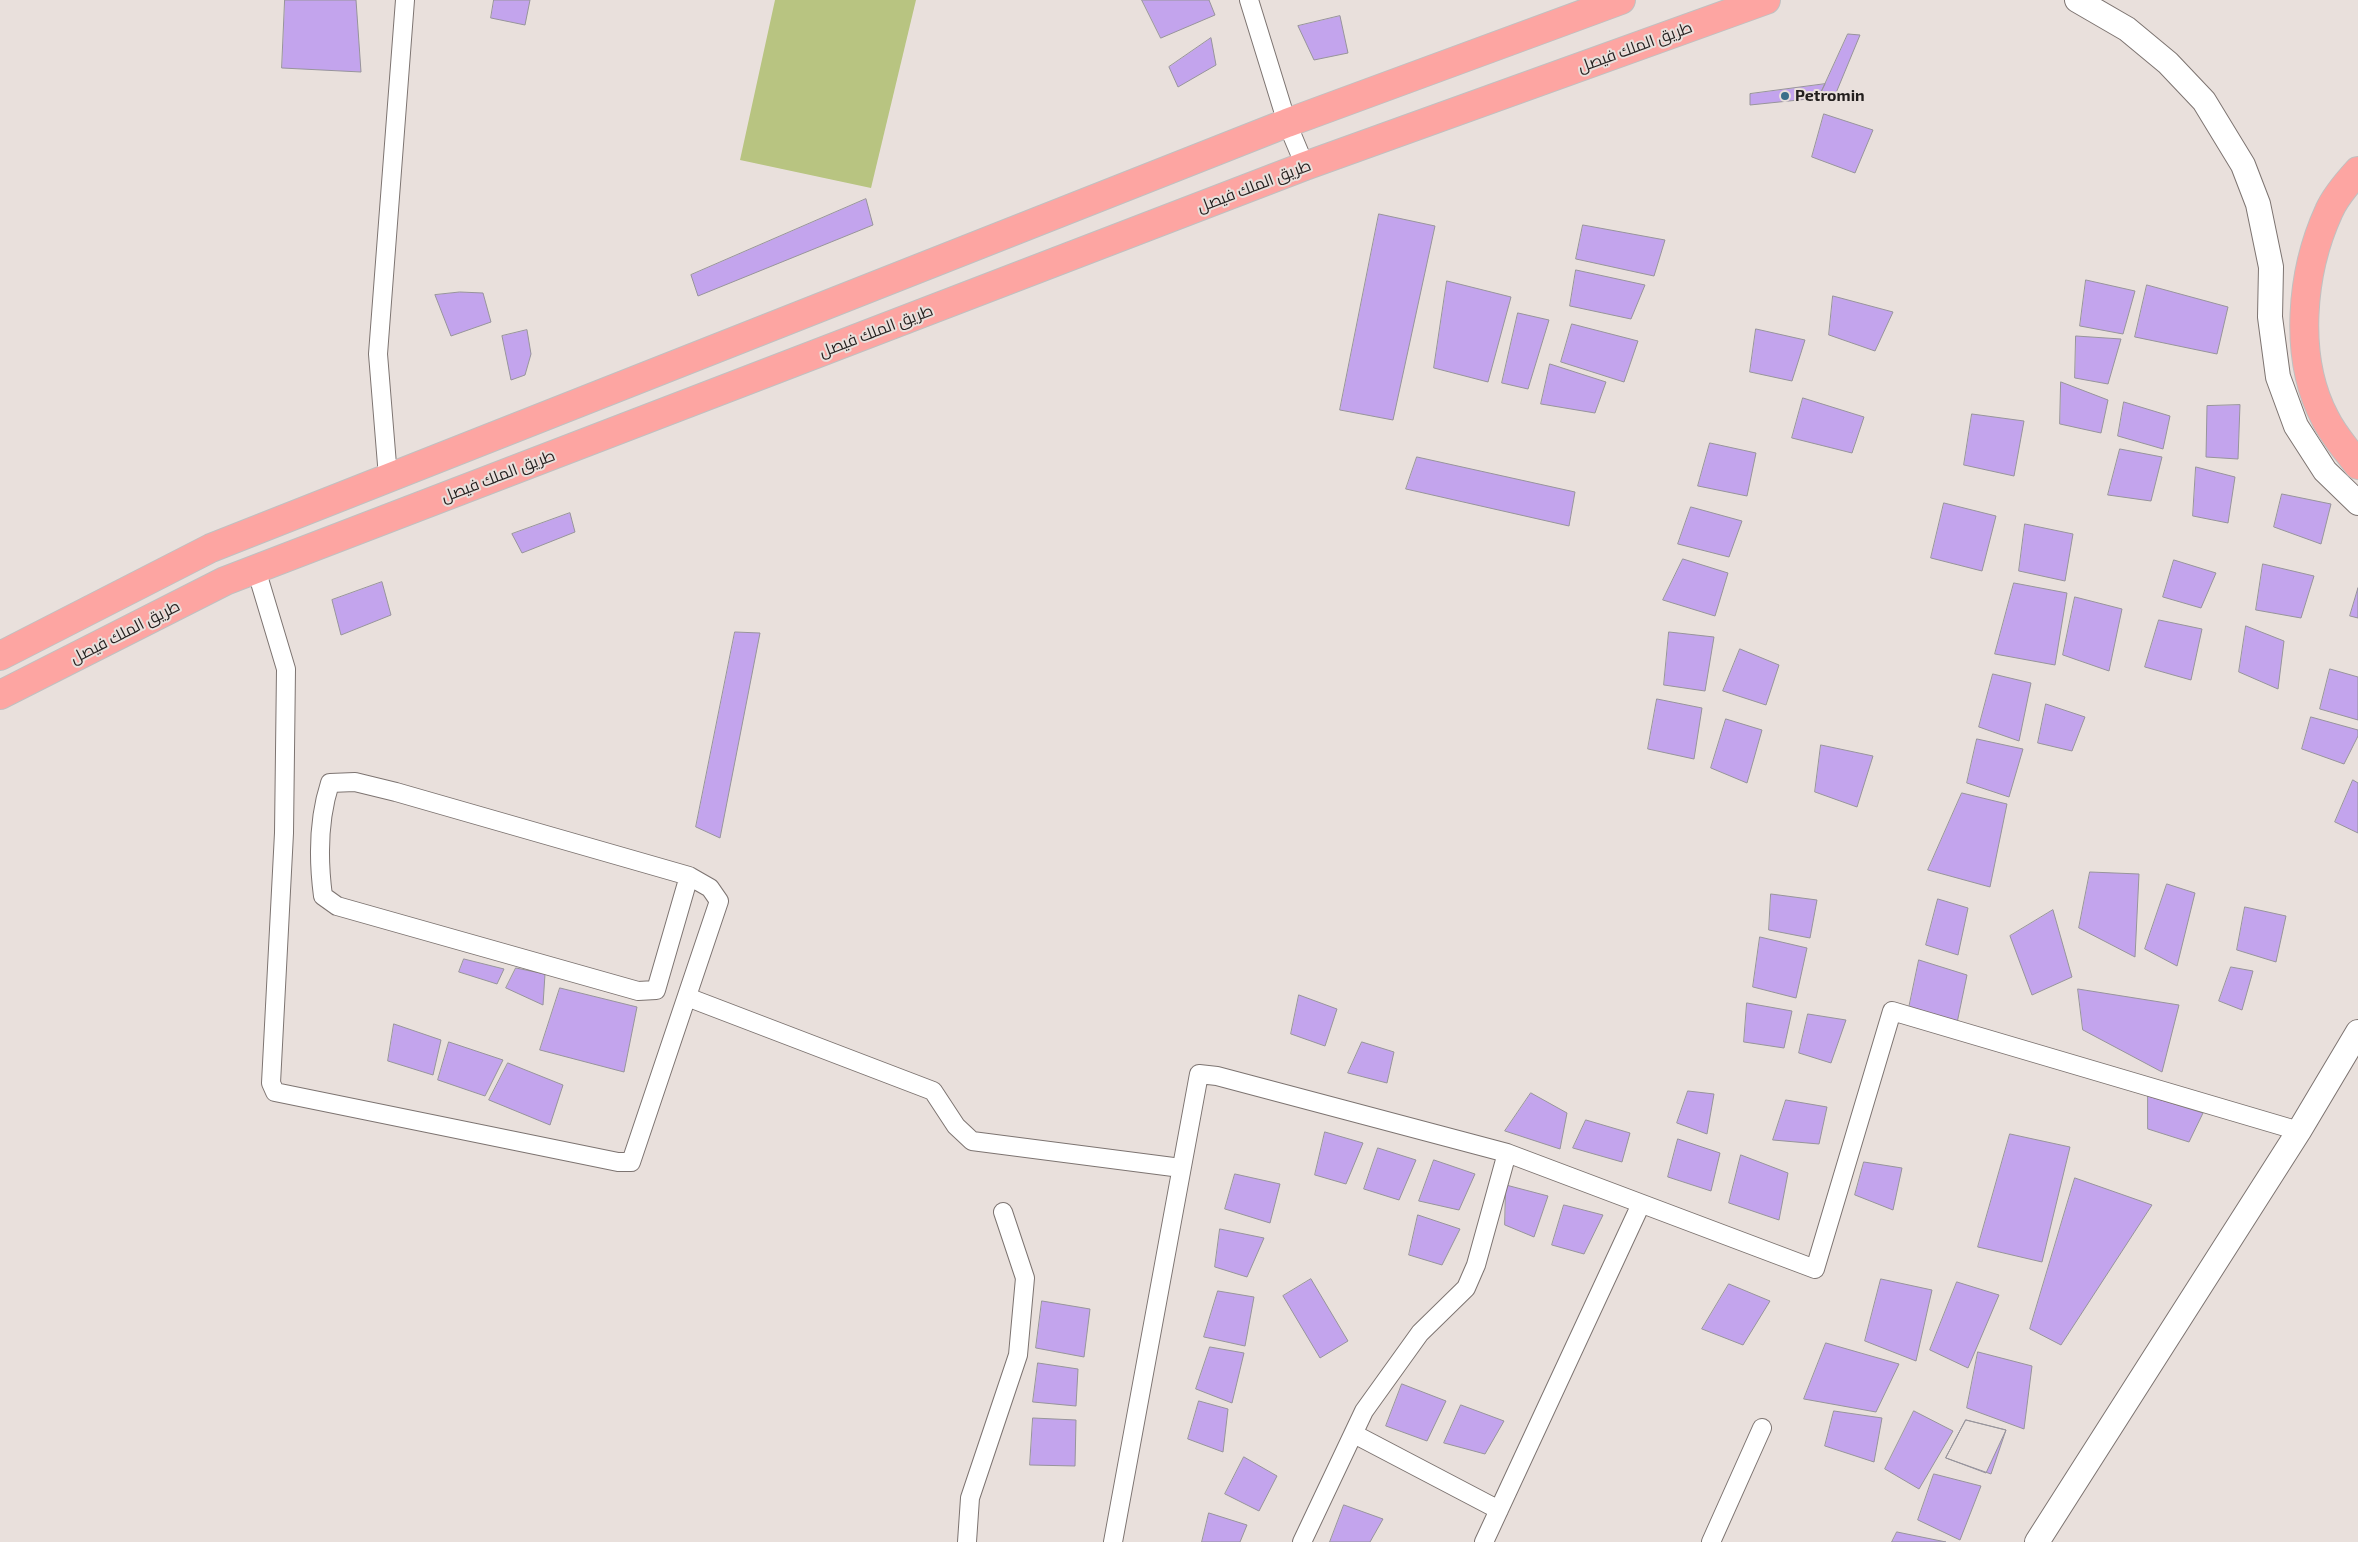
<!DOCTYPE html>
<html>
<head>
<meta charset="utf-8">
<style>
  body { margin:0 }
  canvas { display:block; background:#e9e0dc }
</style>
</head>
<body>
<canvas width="2358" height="1542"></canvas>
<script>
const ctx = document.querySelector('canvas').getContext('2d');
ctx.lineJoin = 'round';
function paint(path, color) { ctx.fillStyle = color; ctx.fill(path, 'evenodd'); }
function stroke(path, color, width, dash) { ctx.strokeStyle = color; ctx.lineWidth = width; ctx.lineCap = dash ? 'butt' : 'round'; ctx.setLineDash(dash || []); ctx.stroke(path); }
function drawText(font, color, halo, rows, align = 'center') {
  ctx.font = font + ' "Exo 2",Cairo,sans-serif'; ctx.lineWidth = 4; ctx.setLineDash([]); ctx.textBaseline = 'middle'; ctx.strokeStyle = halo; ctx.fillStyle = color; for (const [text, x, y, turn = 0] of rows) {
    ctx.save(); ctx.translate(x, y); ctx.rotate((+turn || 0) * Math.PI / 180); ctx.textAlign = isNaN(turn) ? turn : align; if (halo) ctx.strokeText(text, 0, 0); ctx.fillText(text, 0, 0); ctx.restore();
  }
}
paint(new Path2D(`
  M775,0H916L871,188L740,160Z`), '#b8c481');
const building = new Path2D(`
  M285,0H356L361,72L282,68Z
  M494,0H530L525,25L491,18Z
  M1142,0H1209L1215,15L1161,38Z
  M1340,16L1348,53L1314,60L1298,26Z
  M1848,34L1860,35L1836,93H1821Z
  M1211,38L1216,65L1178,87L1169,67Z
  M1825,84L1818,98L1750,105V94Z
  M1824,114L1873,130L1855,173L1812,157Z
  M866,199L873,225L698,296L691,275Z
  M1379,214L1435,226L1393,420L1340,410Z
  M1583,225L1665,240L1654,276L1576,259Z
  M1576,270L1645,285L1631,319L1570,306Z
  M2086,280L2135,291L2123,334L2080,326Z
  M1447,281L1511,297L1488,382L1434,368Z
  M2147,285L2228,307L2217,354L2135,337Z
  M460,292L483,293L491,322L451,336L435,295Z
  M1833,296L1893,312L1875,351L1829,335Z
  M1518,313L1549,320L1528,389L1502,383Z
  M1572,324L1638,341L1624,382L1561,362Z
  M1756,329L1805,340L1792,381L1750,372Z
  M527,330L531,354L525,375L511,380L502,336Z
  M2076,336L2121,339L2108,384L2075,378Z
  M1550,364L1606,382L1595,413L1541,404Z
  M2061,382L2108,400L2101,433L2060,424Z
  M1803,398L1864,417L1852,453L1792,438Z
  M2124,402L2170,416L2163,449L2118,436Z
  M2240,405L2238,459L2206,457L2207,406Z
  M1972,414L2024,421L2014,476L1964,465Z
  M1710,443L1756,453L1747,496L1698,486Z
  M2120,449L2162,457L2151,501L2108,495Z
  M1417,457L1575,492L1569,526L1406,489Z
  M2196,467L2235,477L2228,523L2193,516Z
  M2282,494L2331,504L2321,544L2274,527Z
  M1944,503L1996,516L1982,571L1931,558Z
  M1691,507L1742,521L1729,557L1678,544Z
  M570,513L575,532L522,553L512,534Z
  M2025,524L2073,534L2065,581L2019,571Z
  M1683,559L1728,573L1715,616L1663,600Z
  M2174,560L2216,573L2201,608L2163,597Z
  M2263,564L2314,576L2301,618L2256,610Z
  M382,582L391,615L341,635L332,600Z
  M2014,583L2067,593L2055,665L1995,654Z
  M2358,588V618L2350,616Z
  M2075,597L2122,609L2109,671L2063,655Z
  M2159,620L2202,629L2191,680L2145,667Z
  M2246,626L2284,641L2278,689L2239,672Z
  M735,632L760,633L720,838L696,827Z
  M1669,632L1714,637L1705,691L1664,685Z
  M1740,649L1779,665L1766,705L1723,691Z
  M2330,669L2358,677V720L2320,709Z
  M1993,674L2031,683L2019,741L1979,727Z
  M1657,699L1702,708L1694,759L1648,749Z
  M2046,704L2085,717L2072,751L2038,743Z
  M2311,717L2358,730V736L2344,764L2302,749Z
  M1726,719L1762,730L1747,783L1711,768Z
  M1977,739L2023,749L2009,797L1967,783Z
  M1821,745L1873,756L1857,807L1815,792Z
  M2353,780L2358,783V833L2335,822Z
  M1962,793L2007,804L1990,887L1928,870Z
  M2090,872L2139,874L2135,957L2079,928Z
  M2167,884L2195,893L2177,966L2145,949Z
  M1771,894L1817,900L1810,938L1769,930Z
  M1938,899L1968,908L1958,955L1926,945Z
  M2245,907L2286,916L2276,962L2237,950Z
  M2053,910L2072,977L2032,995L2010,936Z
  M1760,937L1807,948L1796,998L1753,987Z
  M464,959L504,969L497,984L459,972Z
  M1919,960L1967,975L1957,1023L1909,1008Z
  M2231,967L2253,971L2242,1010L2219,1001Z
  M516,968L545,974L543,1005L506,988Z
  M560,988L637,1007L624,1072L540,1050Z
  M2078,989L2179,1005L2162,1072L2083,1030Z
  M1299,995L1337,1009L1325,1046L1291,1034Z
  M1747,1003L1792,1011L1784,1048L1744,1042Z
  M1808,1014L1846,1020L1831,1063L1799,1053Z
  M394,1024L441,1040L433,1075L388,1061Z
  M449,1042L503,1060L485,1096L438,1080Z
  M1362,1042L1394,1052L1387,1083L1348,1073Z
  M508,1063L563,1085L550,1125L489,1100Z
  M1688,1091L1714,1094L1707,1134L1677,1123Z
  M1531,1093L1567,1113L1560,1149L1505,1131Z
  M2148,1096L2203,1113L2189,1142L2148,1129Z
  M1786,1100L1827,1107L1819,1144L1773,1140Z
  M1586,1120L1630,1133L1622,1162L1573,1148Z
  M1325,1132L1363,1143L1346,1184L1315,1175Z
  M2010,1134L2070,1147L2042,1262L1978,1247Z
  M1678,1139L1720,1153L1711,1191L1668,1177Z
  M1378,1148L1416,1160L1399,1200L1364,1189Z
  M1741,1155L1788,1173L1779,1220L1729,1203Z
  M1434,1160L1475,1174L1459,1210L1419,1201Z
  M1864,1162L1902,1168L1893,1210L1855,1195Z
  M1235,1174L1280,1184L1270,1223L1225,1209Z
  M2075,1178L2152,1205L2061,1345L2030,1329Z
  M1506,1185L1548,1196L1534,1237L1505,1225Z
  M1564,1205L1603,1215L1584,1254L1552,1245Z
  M1418,1215L1460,1229L1442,1265L1409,1255Z
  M1220,1229L1264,1238L1247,1277L1215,1267Z
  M1311,1279L1348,1341L1320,1358L1283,1296Z
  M1881,1279L1932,1290L1916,1361L1865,1341Z
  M1957,1282L1999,1295L1968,1368L1930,1350Z
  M1729,1284L1770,1301L1743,1345L1702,1329Z
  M1218,1291L1254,1297L1245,1346L1204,1337Z
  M1042,1301L1090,1309L1084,1357L1036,1348Z
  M1826,1343L1899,1364L1876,1412L1804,1399Z
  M1210,1347L1244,1353L1232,1403L1196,1389Z
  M1978,1352L2032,1366L2024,1429L1967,1408Z
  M1038,1363L1078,1369L1076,1406L1033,1402Z
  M1402,1384L1446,1401L1427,1441L1386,1426Z
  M1199,1401L1228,1409L1223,1452L1188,1439Z
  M1461,1405L1504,1421L1485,1454L1444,1443Z
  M1834,1411L1882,1418L1874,1462L1825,1446Z
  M1914,1411L1953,1431L1919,1489L1885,1469Z
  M1033,1418L1076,1420L1075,1466L1030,1465Z
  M1966,1420L2006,1430L1991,1474L1946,1458Z
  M1966,1420L2006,1430L1986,1473L1946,1458Z
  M1244,1457L1277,1476L1259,1511L1225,1494Z
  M1934,1474L1981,1486L1960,1540L1918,1520Z
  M1344,1505L1383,1519L1370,1542H1330Z
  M1209,1513L1247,1525L1240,1542H1202Z
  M1897,1532L1946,1542H1892Z`);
paint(building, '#c3a4ed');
stroke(building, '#97949b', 1);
const street = new Path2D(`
  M1249,0L1287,123L1305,166
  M388,477L378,354L405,0
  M256,569L286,669L284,833L271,1083L275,1092L618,1162H631L719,901L710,888L689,876L396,792L355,782L330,783C318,820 318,858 323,896L337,906L638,991L656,990L689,876
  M687,997L933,1091L956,1126L972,1141L1181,1168
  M1354,1434L1499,1510
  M967,1542L970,1498L1018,1355L1025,1278L1003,1212
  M1113,1542L1199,1074L1217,1076L1507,1153L1815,1269L1892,1011L2299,1131
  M1302,1542L1364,1411L1420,1333L1466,1288L1476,1265L1507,1153
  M1484,1542L1641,1204
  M1711,1542L1762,1428`);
const secondary = new Path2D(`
  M2077,0L2127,29L2168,63L2204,101L2243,165L2258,204L2271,267L2270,317L2278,377L2296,426L2325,471L2358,503
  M2037,1542L2299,1131L2358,1032`);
const primary = new Path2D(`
  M2358,171C2348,182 2335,197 2329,211C2301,272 2293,357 2325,418C2333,435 2347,450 2358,465
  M0,656L211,548L1287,123L1621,0
  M0,695L225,581L1305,166L1766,0`);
stroke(street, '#7d7471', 20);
stroke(secondary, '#7d7471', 26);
stroke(primary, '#c1c0c0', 30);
stroke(street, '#fff', 18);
stroke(secondary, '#fff', 24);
stroke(primary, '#fda5a2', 28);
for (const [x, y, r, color] of [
  [1785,96,5,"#396f8a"]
]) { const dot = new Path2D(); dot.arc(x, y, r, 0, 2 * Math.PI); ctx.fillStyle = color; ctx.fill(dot); stroke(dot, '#e9e0dc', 2); }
drawText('16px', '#231f1e', '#e9e0dc', [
  ["طريق الملك فيصل",1635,47,-20],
  ["طريق الملك فيصل",1254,186,-21],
  ["طريق الملك فيصل",876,331,-21],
  ["طريق الملك فيصل",498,476,-21],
  ["طريق الملك فيصل",125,632,-27]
]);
drawText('bold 16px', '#231f1e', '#e9e0dc', [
  ["Petromin",1795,96]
], 'left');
</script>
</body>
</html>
